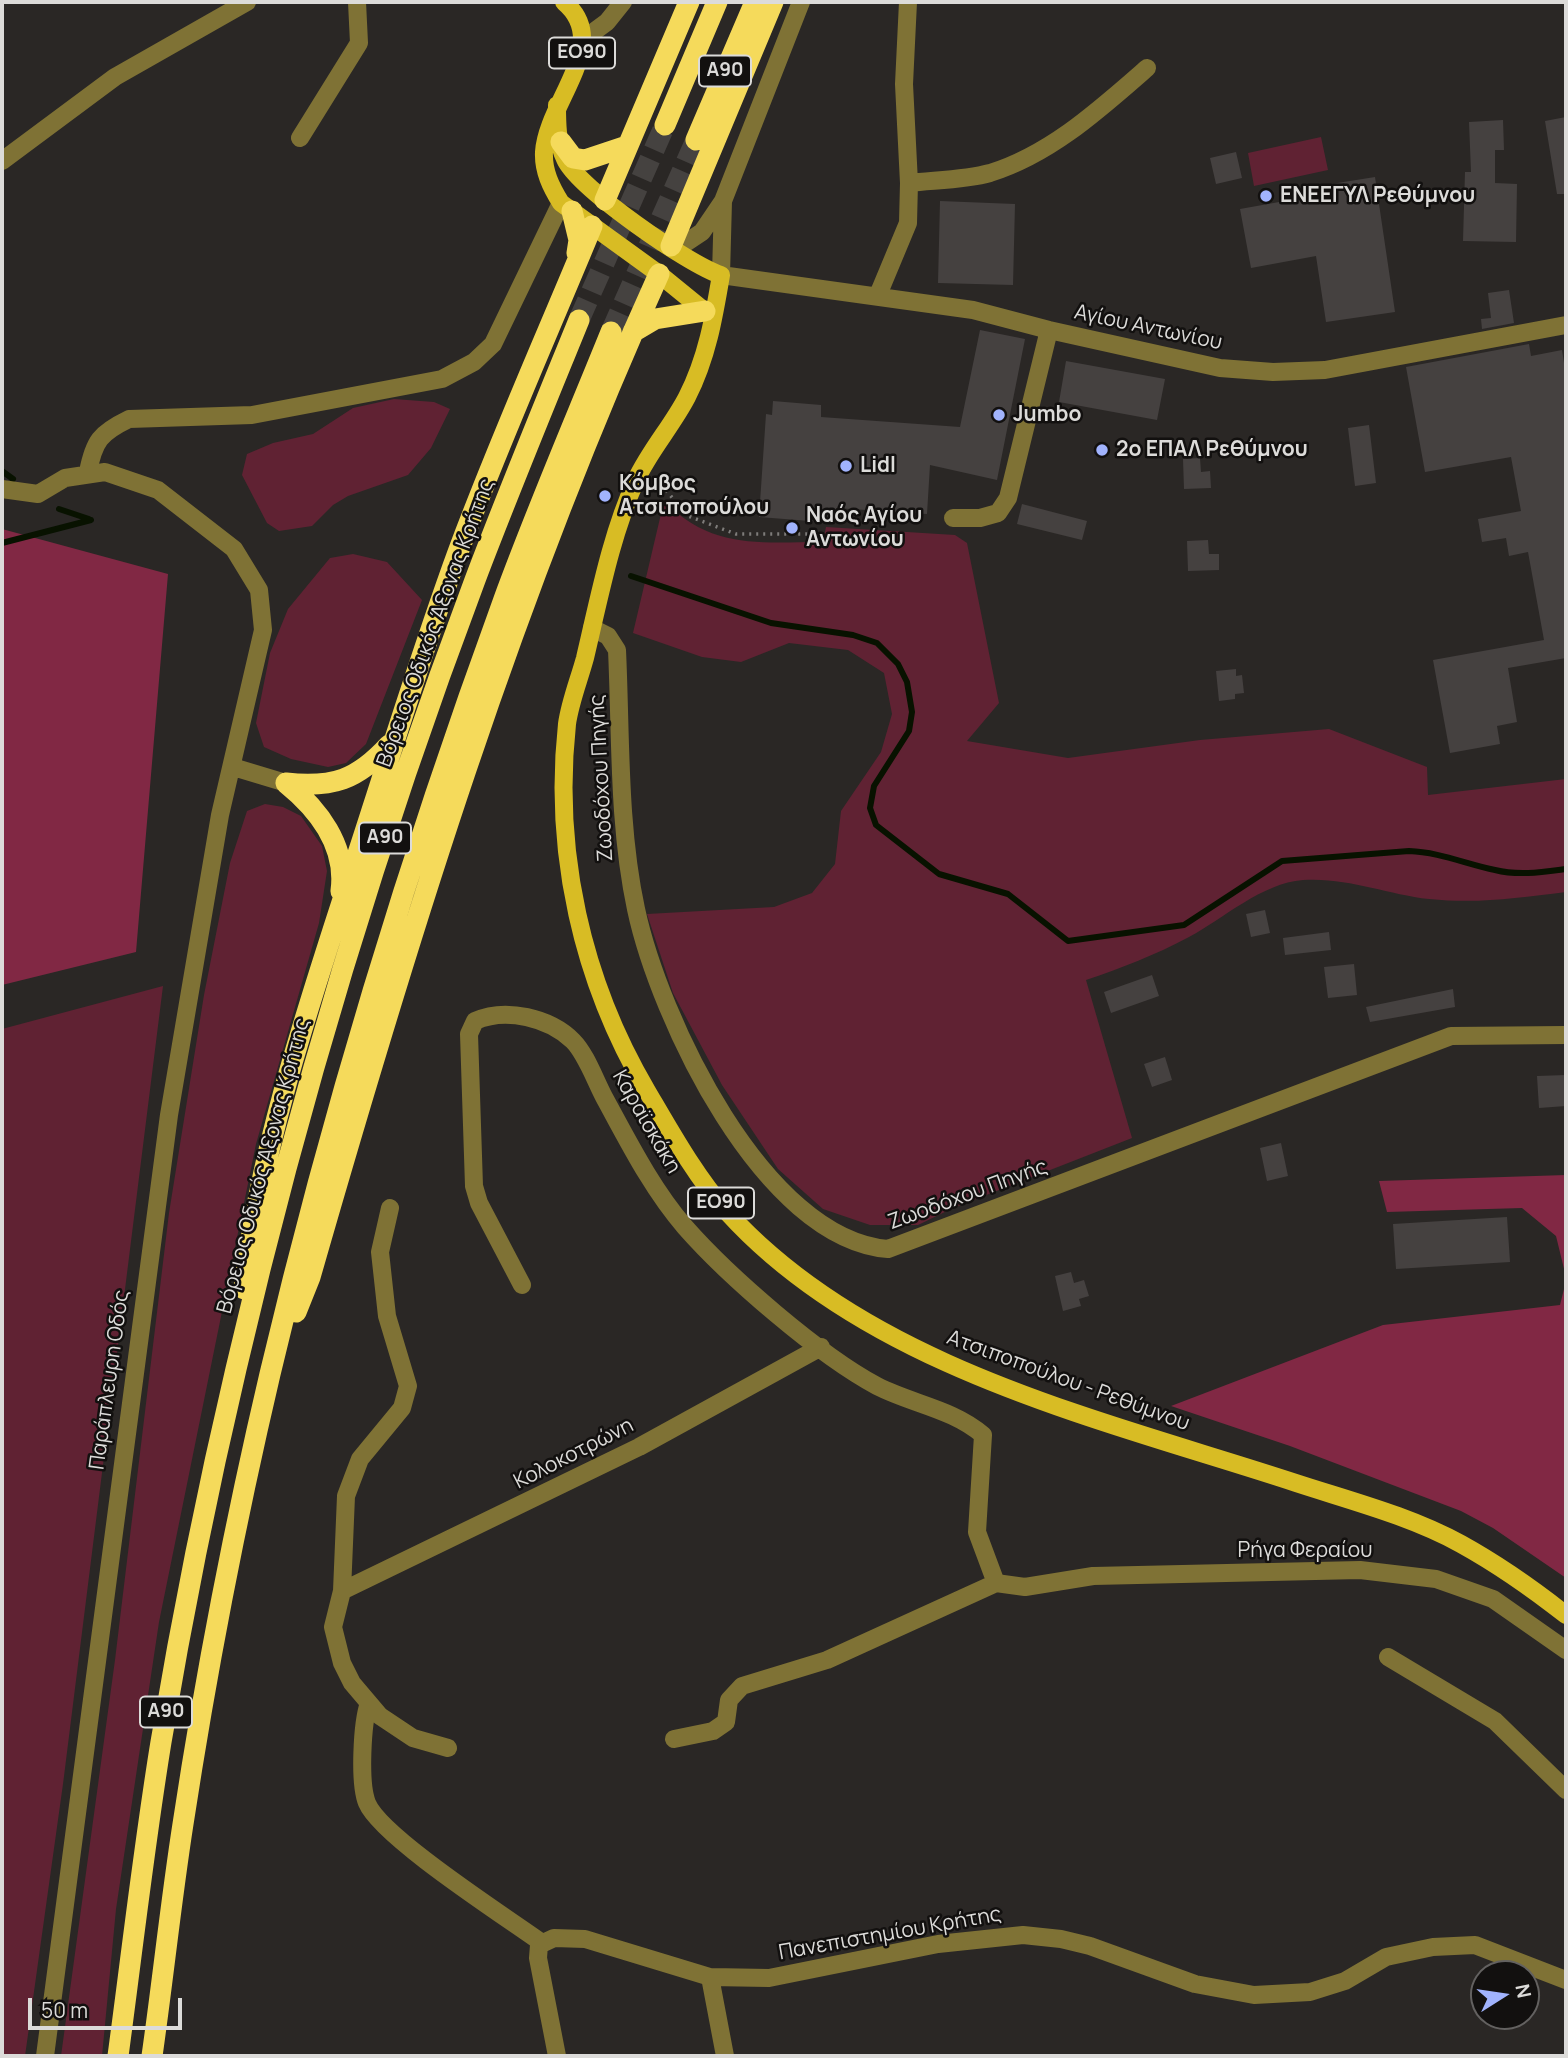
<!DOCTYPE html>
<html>
<head>
<meta charset="utf-8">
<style>
  body { margin:0 }
  #map { position:relative; width:1568px; height:2058px; overflow:hidden; background:#2a2725; font-family:Manrope,sans-serif }
  canvas { display:block }
  .frame { position:absolute; inset:0; border:4px solid #dcdbd9; pointer-events:none }
  .north { position:absolute; left:1470px; top:1960px; width:70px; height:70px; box-sizing:border-box; background:#12100f; border:2px solid #636160; border-radius:50%; rotate:78deg; font-size:19px; font-weight:700; line-height:28px; text-align:center; color:#dcdbd9 }
  .north::after { content:''; display:block; margin:auto; width:24px; height:32px; background:#a1b3fd; clip-path:polygon(50% 0,100% 100%,50% 72%,0 100%) }
  .scale { position:absolute; left:28px; top:1998px; width:154px; height:32px; box-sizing:border-box; border:4px solid #dcdbd9; border-top:0; padding-left:9px; font-size:21px; line-height:24px; white-space:nowrap; color:#dcdbd9; -webkit-text-stroke:5px #12100f; paint-order:stroke }
</style>
</head>
<body>
<div id="map">
<canvas width="1568" height="2058"></canvas>
<div class="frame"></div>
<div class="north">N</div>
<div class="scale">50 m</div>
</div>
<script>
const ctx = document.querySelector('canvas').getContext('2d');
ctx.lineJoin = 'round';
function paint(path, color) { ctx.fillStyle = color; ctx.fill(path, 'evenodd'); }
function stroke(path, color, width, dash) { ctx.strokeStyle = color; ctx.lineWidth = width; ctx.lineCap = dash ? 'butt' : 'round'; ctx.setLineDash(dash || []); ctx.stroke(path); }
function drawText(font, color, halo, rows, align = 'center') {
  ctx.font = font + ' Manrope,sans-serif'; ctx.lineWidth = 5; ctx.setLineDash([]); ctx.textBaseline = 'middle'; ctx.strokeStyle = halo; ctx.fillStyle = color; for (const [text, x, y, turn = 0] of rows) {
    ctx.save(); ctx.translate(x, y); ctx.rotate((+turn || 0) * Math.PI / 180); ctx.textAlign = isNaN(turn) ? turn : align; if (halo) ctx.strokeText(text, 0, 0); ctx.fillText(text, 0, 0); ctx.restore();
  }
}
paint(new Path2D(`
  M1321,137L1328,170L1254,186L1248,153Z
  M394,399L434,402L450,409L431,448L408,475L348,496L333,505L312,526L279,531L267,523L242,475L247,454L273,443L313,434L353,408Z
  M664,501C712,550 760,542 823,542L826,527L955,535L967,543L999,703L967,741L1068,758L1200,740L1329,729L1427,767L1428,795L1566,779V892C1517,898 1478,904 1429,899C1386,894 1347,877 1303,880C1262,883 1223,919 1189,937C1155,955 1122,968 1086,980L1132,1138L953,1208L918,1225H870L823,1209L778,1169L722,1085L673,993L647,914L774,907L812,893L835,864L841,811L881,752L892,714L884,673L848,650L789,643L741,662L702,657L633,633Z
  M353,554L387,562L422,600L366,744L346,763L328,767L291,759L264,747L256,723L270,653L288,609L330,558Z
  M265,804L283,807L301,816L322,846L327,871L319,923L256,1144L159,1622L116,1909L102,2056H61L115,1660L169,1213L204,995L230,863L247,811Z
  M163,986L63,1784L25,2056H2V1029Z`), '#602233');
paint(new Path2D(`
  M2,529L168,574L136,952L2,985Z
  M1566,1175V1277L1556,1236L1522,1208L1387,1212L1379,1181Z
  M1566,1281V1578L1493,1528L1461,1511L1290,1446L1171,1406L1383,1325L1560,1305Z`), '#812844');
stroke(new Path2D(`
  M2,471L13,479
  M59,509L89,519
  M2,543L91,520
  M631,576L771,623L853,635L877,643L898,664L907,682L912,712L909,731L874,786L870,808L876,825L939,874L1008,894L1068,941L1184,925L1282,861L1409,851C1439,852 1466,864 1495,870C1519,876 1543,872 1566,869`), '#081200', 6);
paint(new Path2D(`
  M1566,117V194H1557L1545,121Z
  M1503,120L1504,150H1495V183L1517,184L1516,242L1463,241L1465,172H1471L1469,122Z
  M1236,152L1242,178L1216,184L1210,158Z
  M1375,177L1395,312L1326,322L1316,256L1251,268L1240,209L1307,197L1306,188Z
  M940,201L1015,204L1013,285L938,283Z
  M1509,290L1514,323L1482,329L1481,319L1491,318L1488,293Z
  M980,330L1025,339L997,480L930,465L927,514L836,508L835,523L759,517L766,414L772,415L773,401L821,405V417L960,427Z
  M1529,344L1531,356L1562,350L1566,376V658L1508,668L1517,722L1497,726L1500,744L1450,753L1433,660L1544,640L1528,552L1509,556L1506,538L1482,542L1478,519L1521,511L1511,457L1425,472L1406,367Z
  M1066,361L1165,379L1157,420L1059,402Z
  M1369,425L1376,483L1355,486L1348,428Z
  M1200,458L1201,472L1210,471L1211,488L1184,489L1183,459Z
  M1022,504L1087,521L1082,540L1017,524Z
  M1208,540L1209,554H1219V570L1188,571L1187,541Z
  M1236,669V676L1242,675L1244,693L1235,694V699L1219,701L1216,671Z
  M1265,910L1270,933L1251,937L1246,914Z
  M1329,932L1331,950L1285,955L1283,938Z
  M1354,964L1357,995L1328,998L1324,967Z
  M1152,975L1159,996L1111,1013L1104,992Z
  M1453,989L1455,1007L1370,1022L1366,1007Z
  M1165,1057L1172,1080L1152,1087L1144,1064Z
  M1566,1075V1106L1539,1108L1537,1076Z
  M1281,1143L1288,1176L1267,1181L1260,1148Z
  M1507,1217L1510,1262L1396,1269L1393,1224Z
  M1071,1272L1074,1283L1084,1280L1089,1296L1079,1299L1081,1306L1063,1311L1055,1276Z`), '#454140');
stroke(new Path2D(`
  M579,320L665,125
  M611,332L696,140`), '#454240', 21, [21, 10]);
stroke(new Path2D(`
  M657,480L688,516L736,534H817`), '#7e7c7a', 3.5, [2, 5]);
stroke(new Path2D(`
  M584,39L607,22L623,2
  M300,138L359,43L357,2
  M2,161L115,77L247,2
  M909,183C935,180 965,180 990,173C1051,154 1100,109 1147,68
  M723,201L721,275L973,310L1049,330L1220,368L1273,372L1325,370L1566,325
  M671,246L684,244L702,232L723,201L801,2
  M878,295L908,223L909,183L904,84L908,2
  M88,472C94,441 100,433 129,419L252,415L442,379L474,362L493,344L561,203
  M2,489L38,494L65,478L105,472L158,490L234,549L259,590L263,630L220,815L169,1115L45,2056
  M953,518H980L998,513L1008,498L1049,330
  M592,628L608,636L617,650C621,736 618,825 636,909C659,1017 763,1239 888,1249L1451,1036L1566,1035
  M233,767L286,783
  M390,1208L380,1252L387,1316L408,1386L402,1408L360,1459L346,1496L342,1591L333,1627L342,1663L352,1683L380,1716L413,1738L448,1748
  M522,1285L479,1203L474,1186L469,1034L475,1021C506,1007 550,1018 573,1041C586,1054 595,1080 604,1097C628,1141 652,1189 685,1227C729,1277 819,1355 877,1386C912,1404 953,1409 983,1435L977,1532L996,1583L1025,1587L1093,1576L1360,1570L1436,1579L1493,1599L1566,1650
  M342,1591L639,1447L821,1347
  M1388,1657L1495,1721L1566,1790
  M369,1703C362,1723 359,1783 367,1803C381,1837 506,1917 542,1943
  M674,1739L713,1731L726,1722L729,1700L742,1686L827,1660L996,1583
  M710,1977L725,2056
  M557,2056L538,1958L539,1945L554,1938L585,1939L710,1977L769,1978L938,1944L1023,1935L1061,1939L1090,1946L1195,1984L1254,1995L1310,1992L1345,1981L1386,1957L1433,1947L1475,1945L1566,1980`), '#7f7235', 18);
stroke(new Path2D(`
  M564,2C613,43 547,102 544,152C543,171 551,187 561,203L659,274L713,318
  M557,105C557,122 557,143 565,159C578,188 689,265 721,275C714,317 707,358 687,397C672,426 650,450 636,480C611,535 599,599 585,658C579,680 570,702 567,724C553,852 582,981 647,1091C671,1132 696,1177 728,1213C869,1368 1104,1420 1296,1483C1351,1501 1410,1516 1461,1544C1499,1565 1533,1589 1566,1615`), '#d8bc24', 18);
stroke(new Path2D(`
  M665,125L717,2
  M696,140L755,2
  M561,142L573,158L585,160L627,146
  M605,200L689,2
  M572,211L579,240L577,253
  M671,246L773,2
  M633,332L655,319L705,311
  M286,783C318,809 347,846 341,891
  M286,783C333,788 357,780 389,745
  M244,1289C259,1154 307,1010 349,881C385,772 418,662 457,555C498,444 547,335 592,226
  M296,1312L310,1277C408,936 512,598 659,274
  M118,2056C132,1952 144,1846 161,1742C182,1617 207,1492 236,1369C298,1102 378,837 475,580C508,493 544,406 579,320
  M152,2056C163,1979 171,1901 183,1824C206,1673 235,1523 270,1374C332,1111 411,853 504,599C537,509 575,421 611,332`), '#f5da5b', 21);
for (const [x, y, r, color] of [
  [1266,196,7,"#a1b3fd"],
  [999,415,7,"#a1b3fd"],
  [1102,450,7,"#a1b3fd"],
  [846,466,7,"#a1b3fd"],
  [605,496,7,"#a1b3fd"],
  [792,528,7,"#a1b3fd"]
]) { const dot = new Path2D(); dot.arc(x, y, r, 0, 2 * Math.PI); ctx.fillStyle = color; ctx.fill(dot); stroke(dot, '#12100f', 2.5); }
for (const [x, y, w] of [
  [582,53,66],
  [725,71,52],
  [385,838,52],
  [721,1203,66],
  [166,1712,52]
]) { const box = new Path2D(); box.roundRect(x - w / 2, y - 15.5, w, 31, 5); ctx.fillStyle = '#12100f'; ctx.fill(box); stroke(box, '#dcdbd9', 2); }
drawText('bold 19px', '#dcdbd9', null, [
  ["ΕΟ90",582,53],
  ["Α90",725,71],
  ["Α90",385,838],
  ["ΕΟ90",721,1203],
  ["Α90",166,1712]
]);
drawText('bold 21px', '#dcdbd9', '#12100f', [
  ["ΕΝΕΕΓΥΛ Ρεθύμνου",1280,196],
  ["Jumbo",1013,415],
  ["2ο ΕΠΑΛ Ρεθύμνου",1116,450],
  ["Lidl",860,466],
  ["Κόμβος",619,484],
  ["Ατσιποπούλου",619,508],
  ["Ναός Αγίου",806,516],
  ["Αντωνίου",806,540]
], 'left');
drawText('21px', '#dcdbd9', '#12100f', [
  ["Αγίου Αντωνίου",1148,328,12],
  ["Βόρειος Οδικός Άξονας Κρήτης",436,623,-70],
  ["Ζωοδόχου Πηγής",602,778,-93],
  ["Καραϊσκάκη",646,1122,60],
  ["Βόρειος Οδικός Άξονας Κρήτης",264,1166,-75],
  ["Ζωοδόχου Πηγής",968,1195,-20],
  ["Παράπλευρη Οδός",110,1380,-82],
  ["Ατσιποπούλου - Ρεθύμνου",1068,1381,20],
  ["Κολοκοτρώνη",574,1454,-27],
  ["Ρήγα Φεραίου",1305,1551],
  ["Πανεπιστημίου Κρήτης",890,1934,-10]
]);
</script>
</body>
</html>
